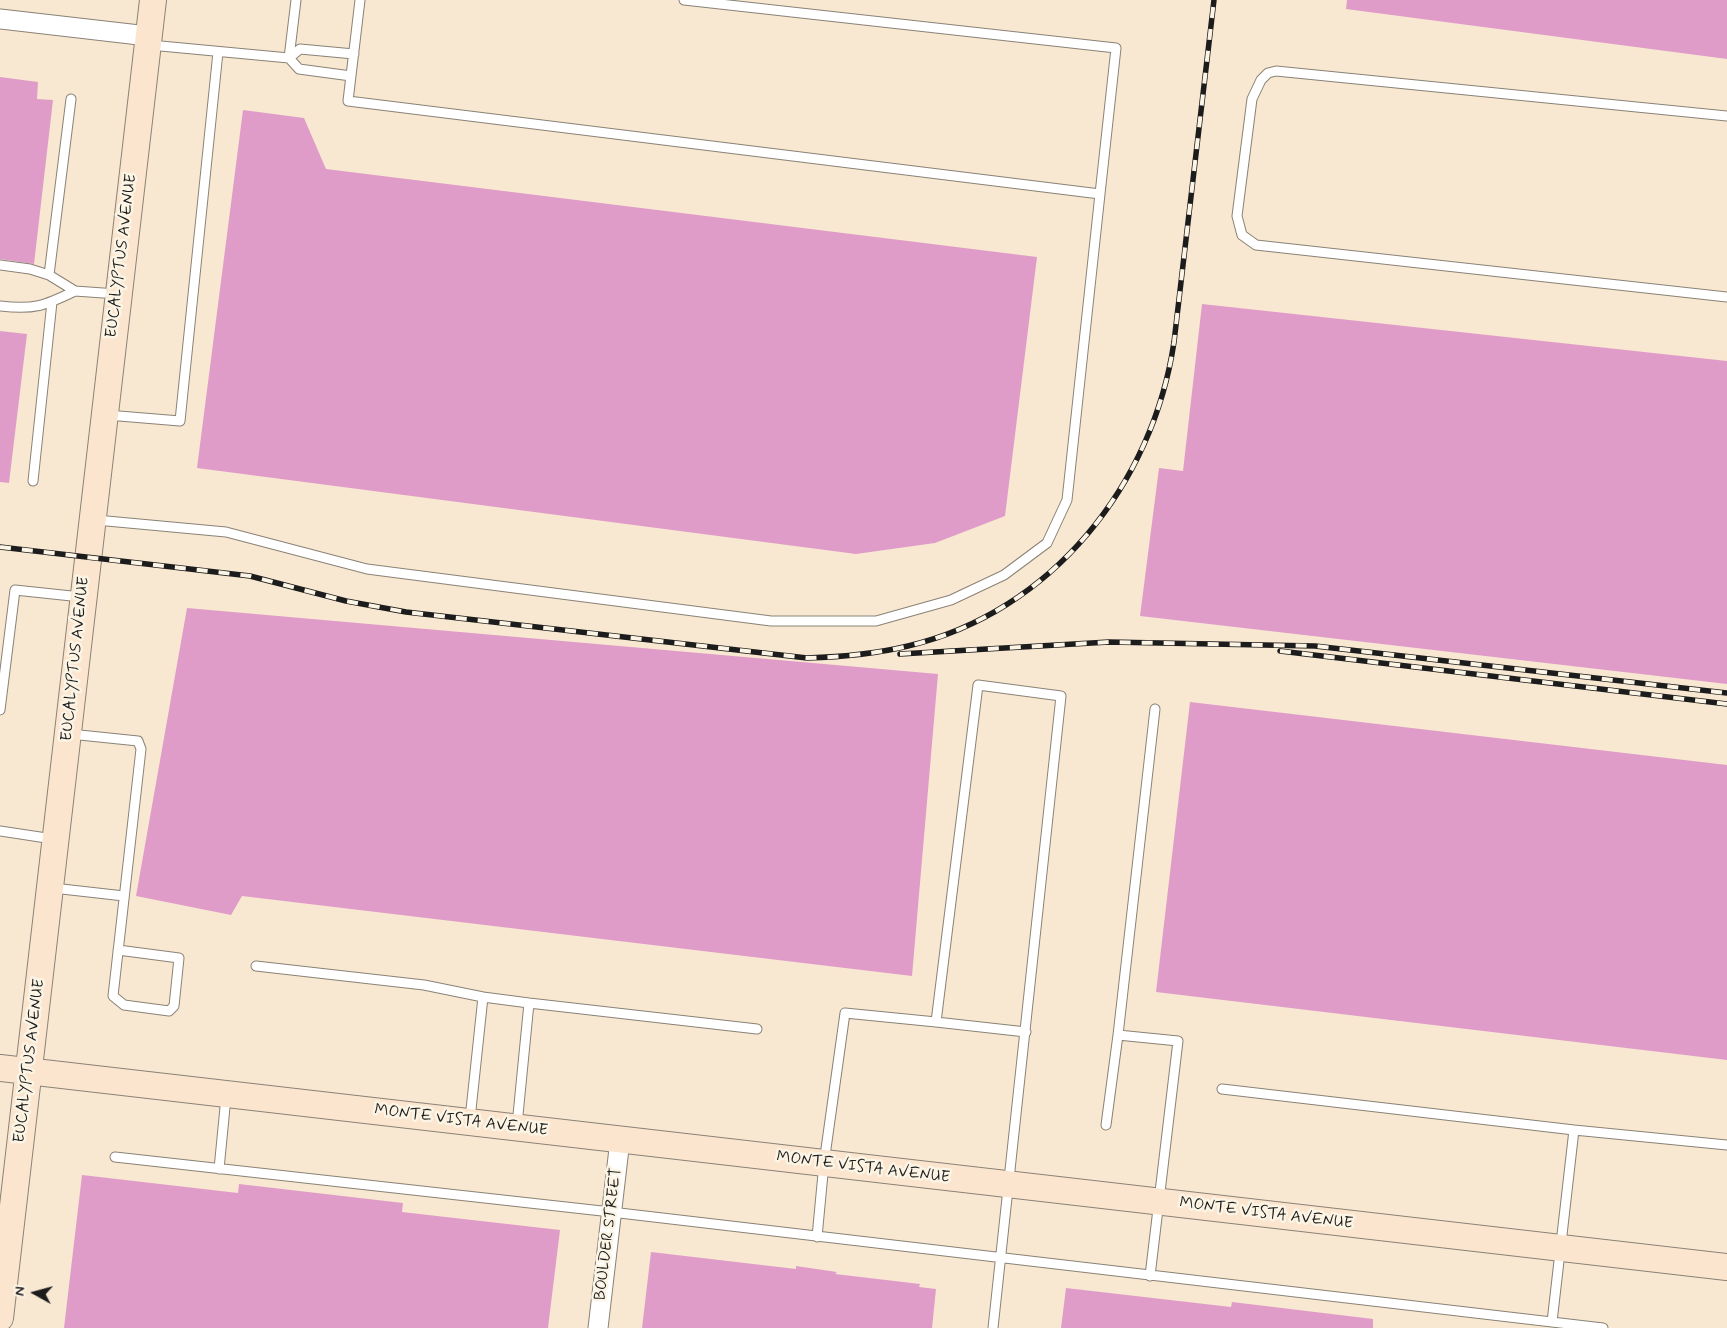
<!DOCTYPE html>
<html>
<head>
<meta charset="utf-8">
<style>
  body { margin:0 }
  #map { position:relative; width:1727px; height:1328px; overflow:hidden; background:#f8e8d1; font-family:Mynerve,sans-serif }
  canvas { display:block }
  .north { position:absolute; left:10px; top:1268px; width:50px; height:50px; -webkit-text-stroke:4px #fcf5e5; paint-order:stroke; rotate:277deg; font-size:14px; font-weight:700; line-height:20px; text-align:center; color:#1c1c1c }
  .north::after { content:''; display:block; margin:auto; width:18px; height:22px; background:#1c1c1c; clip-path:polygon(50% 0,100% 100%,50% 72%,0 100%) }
</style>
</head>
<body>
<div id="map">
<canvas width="1727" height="1328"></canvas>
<div class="north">N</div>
</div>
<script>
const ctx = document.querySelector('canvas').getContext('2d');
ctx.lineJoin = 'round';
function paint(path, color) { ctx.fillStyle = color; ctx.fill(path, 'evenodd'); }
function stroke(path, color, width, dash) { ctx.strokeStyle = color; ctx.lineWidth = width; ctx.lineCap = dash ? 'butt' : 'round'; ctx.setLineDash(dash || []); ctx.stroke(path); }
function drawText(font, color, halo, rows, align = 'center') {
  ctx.font = font + ' Mynerve,sans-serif'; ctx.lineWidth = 5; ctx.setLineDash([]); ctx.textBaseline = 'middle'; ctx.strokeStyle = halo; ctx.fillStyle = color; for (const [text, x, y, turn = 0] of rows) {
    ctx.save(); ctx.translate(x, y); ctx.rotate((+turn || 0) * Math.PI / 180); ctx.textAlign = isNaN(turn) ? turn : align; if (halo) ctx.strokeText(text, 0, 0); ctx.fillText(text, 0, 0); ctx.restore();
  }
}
paint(new Path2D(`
  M1347,0H1727V59L1346,9Z
  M0,77L38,82L37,99L53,100L34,264L0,259Z
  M243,110L304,118L326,169L1037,257L1005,516L935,543L856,554L197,468Z
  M1202,304L1727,361V684L1140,616L1159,468L1183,471Z
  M0,331L27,334L9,483L0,482Z
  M187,608L938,674L912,976L242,896L231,915L136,896Z
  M1190,702L1727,765V1060L1156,992Z
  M82,1175L238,1193L239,1184L403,1203L402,1212L560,1230L548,1328H64Z
  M651,1252L796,1269V1266L837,1272L835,1274L920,1284L919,1287L936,1289L932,1328H642Z
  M1066,1288L1231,1307L1232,1302L1373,1319V1328H1061Z`), '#e09cc9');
const lane = new Path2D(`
  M360,0L348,101L1100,194L1116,48L684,0
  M150,45L289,58L299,69L351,76
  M289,58L300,49L354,54
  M289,58L296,0
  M1727,116L1276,71L1268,73L1261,80L1252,99L1237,216L1242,235L1256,245L1727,297
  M0,265L30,269L49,275L75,291L117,294
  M49,275L71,99
  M0,306C34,310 44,306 75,291
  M107,415L180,421L218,52
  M33,481L52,302
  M96,520L226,532L367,569L771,621H876L951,600L1004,575L1047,543L1067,500L1100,194
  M0,710L15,590L81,597
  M70,734L138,741L141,749L113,996L124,1005L169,1011L174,1006L179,958L118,950
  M0,831L53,839
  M53,888L124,896
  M256,966L424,985L483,997
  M529,1003L757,1029
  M936,1022L1026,1032
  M1222,1089L1574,1130L1552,1322
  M470,1119L483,997L529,1003L517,1125
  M1106,1125L1118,1035
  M1574,1130L1727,1145
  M115,1157L611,1212L1603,1328
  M219,1169L226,1097
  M817,1237L824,1163L845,1013L936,1022L978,685L1061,696L993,1328
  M1150,1276L1178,1041L1118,1035L1155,709`);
const street = new Path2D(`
  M0,19L148,36
  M598,1328L620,1140`);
const secondary = new Path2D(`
  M0,1068L1727,1267
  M0,1318L153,0`);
stroke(lane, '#8a8276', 11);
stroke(street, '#8a8276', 21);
stroke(secondary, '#8a8276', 28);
stroke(lane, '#fff', 9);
stroke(street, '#fff', 19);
stroke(secondary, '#fbe5cf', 26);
const rail = new Path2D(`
  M0,547L250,576L346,601L406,612L807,658C841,657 875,654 908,646C1052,612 1153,484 1174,342L1214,0
  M1280,651L1727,704
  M900,654L1109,642L1315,646L1727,693`);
stroke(rail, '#1c1c1c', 5.5);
stroke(rail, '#fcf5e5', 4, [11]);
drawText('16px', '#1c1c1c', '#fcf5e5', [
  ["EUCALYPTUS AVENUE",122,256,-83],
  ["EUCALYPTUS AVENUE",76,659,-84],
  ["EUCALYPTUS AVENUE",30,1061,-83],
  ["MONTE VISTA AVENUE",461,1121,7],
  ["MONTE VISTA AVENUE",863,1168,7],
  ["MONTE VISTA AVENUE",1266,1214,7],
  ["BOULDER STREET",609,1234,-83]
]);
</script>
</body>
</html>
